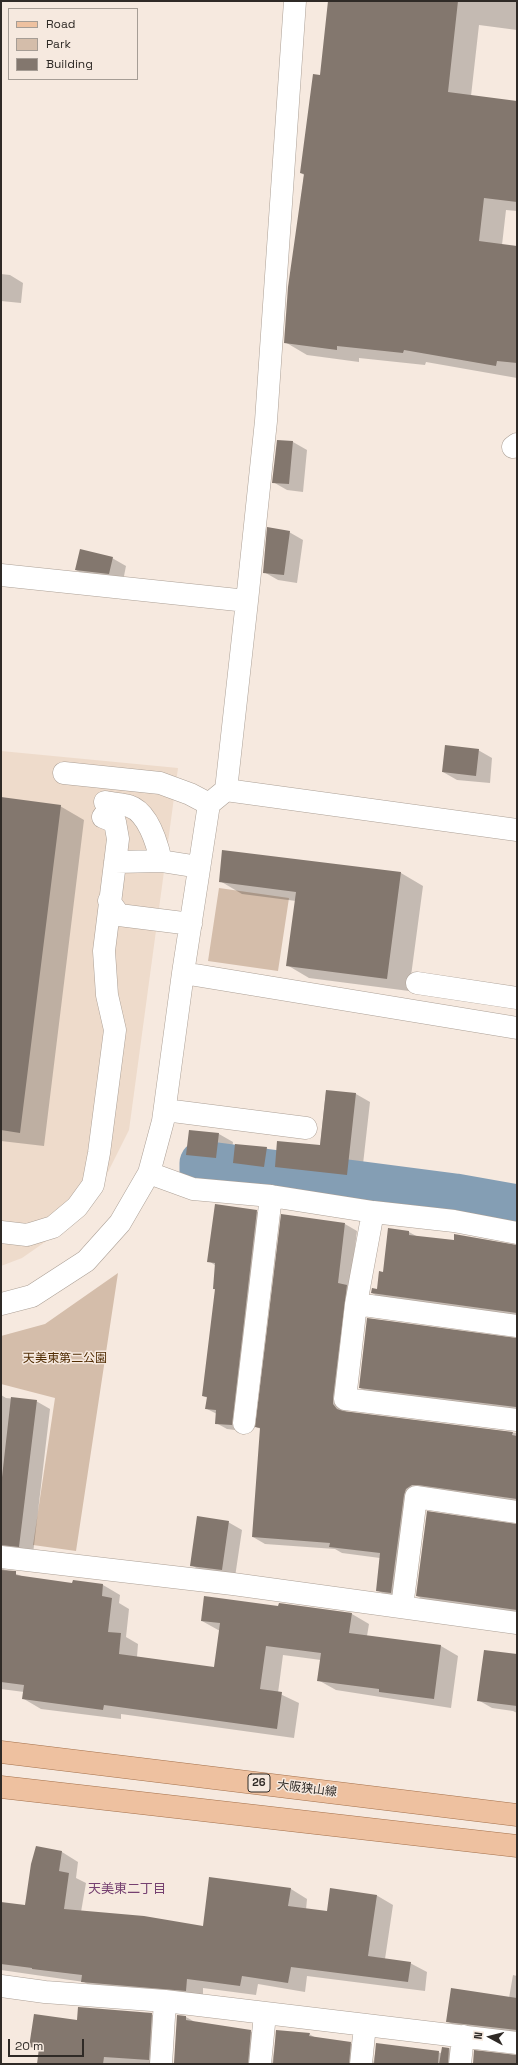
<!DOCTYPE html>
<html>
<head>
<meta charset="utf-8">
<style>
  body { margin:0 }
  #map { position:relative; width:518px; height:2065px; overflow:hidden; background:#f6e9df; font-family:"Space Grotesk",sans-serif }
  canvas { display:block }
  .frame { position:absolute; inset:0; border:2px solid #2f2a26; pointer-events:none }
  .legend { position:absolute; left:8px; top:8px; width:130px; height:72px; box-sizing:border-box; background:#f6e9df; border:1px solid #a69d95; margin:0; padding:5px 7px; list-style:none; font-size:12px; color:#2f2a26 }
  .legend li { display:flex; align-items:center; gap:8px; height:20px }
  .legend b { width:20px; border:1px solid #a69d95 }
  .north { position:absolute; left:470px; top:2017px; width:40px; height:40px; -webkit-text-stroke:3px #f6e9df; paint-order:stroke; rotate:277deg; font-size:11px; font-weight:700; line-height:16px; text-align:center; color:#2f2a26 }
  .north::after { content:''; display:block; margin:auto; width:14px; height:18px; background:#2f2a26; clip-path:polygon(50% 0,100% 100%,50% 72%,0 100%) }
  .scale { position:absolute; left:8px; top:2039px; width:76px; height:18px; box-sizing:border-box; border:2px solid #2f2a26; border-top:0; padding-left:5px; font-size:12px; line-height:14px; white-space:nowrap; color:#2f2a26; -webkit-text-stroke:3px #f6e9df; paint-order:stroke }
</style>
</head>
<body>
<div id="map">
<canvas width="518" height="2065"></canvas>
<div class="frame"></div>
<ul class="legend">
<li><b style="height:5px;background:#eec1a0"></b>Road</li>
<li><b style="height:11px;background:#d4bdaa"></b>Park</li>
<li><b style="height:11px;background:#83776e"></b>Building</li>
</ul>
<div class="north">N</div>
<div class="scale">20 m</div>
</div>
<script>
const ctx = document.querySelector('canvas').getContext('2d');
ctx.lineJoin = 'round';
function paint(path, color) { ctx.fillStyle = color; ctx.fill(path, 'evenodd'); }
function stroke(path, color, width, dash) { ctx.strokeStyle = color; ctx.lineWidth = width; ctx.lineCap = dash ? 'butt' : 'round'; ctx.setLineDash(dash || []); ctx.stroke(path); }
function drawText(font, color, halo, rows, align = 'center') {
  ctx.font = font + ' "Space Grotesk","Noto Sans JP",sans-serif'; ctx.lineWidth = 3; ctx.setLineDash([]); ctx.textBaseline = 'middle'; ctx.strokeStyle = halo; ctx.fillStyle = color; for (const [text, x, y, turn = 0] of rows) {
    ctx.save(); ctx.translate(x, y); ctx.rotate((+turn || 0) * Math.PI / 180); ctx.textAlign = isNaN(turn) ? turn : align; if (halo) ctx.strokeText(text, 0, 0); ctx.fillText(text, 0, 0); ctx.restore();
  }
}
paint(new Path2D(`
  M1,751L178,768L129,1130L99,1190L68,1226L22,1258L1,1266Z`), '#eedbcb');
paint(new Path2D(`
  M219,888L289,898L278,971L208,961Z
  M118,1273L76,1551L33,1545L55,1398L1,1384V1336L45,1324Z`), '#d4bdaa');
paint(new Path2D(`
  M327,1H517V30L479,25L471,96L517,102V211L506,210L502,245L517,247V378L426,362L425,365L359,358V362L307,355L285,342L304,175L301,173L321,76L329,2Z
  M1,274L10,275L23,283L21,303L1,301Z
  M278,441L293,442L307,450L303,492L287,490L273,482Z
  M289,532L303,540L297,583L278,580L264,572Z
  M112,558L126,566L123,581L90,578L76,570Z
  M478,750L492,758L490,783L457,780L443,772Z
  M1,798L60,806L84,820L44,1146L1,1141Z
  M401,873L423,886L409,991L309,978L287,965L296,901L242,894L220,881Z
  M326,1091L356,1094L370,1102L361,1182L290,1174L276,1166L320,1146Z
  M219,1134L233,1142L230,1165L201,1162L187,1154Z
  M266,1148L273,1152L271,1170L241,1167L234,1163Z
  M256,1211L267,1218L243,1431L227,1429L216,1423L217,1414L207,1409L208,1398L203,1396L216,1290L214,1289L216,1266L209,1261Z
  M345,1224L357,1231L350,1287L344,1405L346,1413L517,1433V1504L423,1492L403,1599L389,1597L377,1590L380,1558L342,1553L335,1549L265,1544L253,1537L261,1429L256,1427Z
  M389,1229L409,1232L418,1237L517,1247V1318L384,1300L372,1293L378,1290L384,1273Z
  M515,1339H517V1412L372,1394L360,1388Z
  M1,1395L6,1398L36,1401L50,1409L33,1554L1,1556Z
  M228,1522L242,1530L235,1577L205,1573L191,1565Z
  M517,1525V1615L429,1603L417,1596Z
  M1,1568L24,1577L73,1584L103,1585L120,1595L119,1603L129,1609L126,1637L138,1644L137,1657L215,1668L220,1631L202,1621L279,1607L352,1614L369,1624L367,1636L441,1646L458,1656L451,1708L336,1690L318,1680L321,1660L283,1655L278,1693L299,1703L294,1738L121,1714V1719L41,1709L24,1699V1692L1,1689Z
  M517,1655V1713L513,1711L492,1708L478,1700Z
  M37,1848L62,1852L78,1862L76,1878L86,1883L81,1912L203,1927L291,1889L307,1899L306,1910L328,1912L376,1895L393,1905L385,1959L410,1963L427,1972L425,1991L307,1976L305,1992L258,1984L256,1995L203,1988V2000L99,1991L84,1982L1,1970V1903L26,1906Z
  M513,1975L517,1976V2036L460,2029L447,2021L509,1998Z
  M151,2014L165,2021L162,2064H38L39,2052L30,2046L78,2021Z
  M186,2017L195,2022L250,2031L264,2038L261,2064H177L175,2062Z
  M277,2031L309,2034L316,2038L350,2043L364,2050L363,2064H272Z
  M377,2044L442,2053L449,2048L462,2056V2064H373Z`), '#0003');
stroke(new Path2D(`
  M202,1178V1163L455,1196L517,1207`), '#849eb4', 45);
paint(new Path2D(`
  M328,1H458L448,92L517,101V202L484,198L479,241L517,246V363L497,361L496,366L404,350L403,353L337,346V350L284,343L288,287L304,174L300,173L313,74L320,75Z
  M277,440L293,441L289,484L272,483Z
  M267,527L290,531L284,575L263,573Z
  M80,549L113,557L109,574L75,570Z
  M445,745L479,749L476,776L442,772Z
  M1,797L61,805L20,1133L1,1130Z
  M222,850L401,872L387,979L286,966L296,892L219,882Z
  M326,1090L356,1093L347,1175L275,1167L277,1141L320,1145Z
  M189,1130L219,1133L216,1158L186,1155Z
  M235,1144L267,1147L264,1167L233,1163Z
  M215,1204L257,1210L232,1425L215,1424L216,1410L205,1409L207,1397L202,1396L215,1289H213L215,1263L207,1262Z
  M281,1214L345,1223L338,1283L347,1285L333,1398V1404L337,1409L343,1411L513,1432L512,1435L517,1436V1499L418,1485H412L406,1489L404,1495L391,1593L376,1591L380,1553L329,1547L330,1543L252,1537L260,1428L255,1427Z
  M388,1228L409,1231V1235L454,1240V1234L517,1245V1313L371,1293L372,1288L377,1289L379,1271L383,1272Z
  M367,1318L517,1338L516,1407L359,1388Z
  M11,1397L37,1400L19,1547L1,1545V1486Z
  M427,1511L517,1524V1610L416,1596Z
  M197,1516L229,1521L222,1570L190,1566Z
  M1,1570L16,1571V1575L72,1583L73,1580L103,1584L102,1596L112,1598L108,1632L121,1633L119,1654L214,1667L220,1623L201,1621L204,1596L278,1606L279,1603L352,1613L349,1633L441,1645L434,1699L379,1692V1689L317,1681L321,1653L266,1646L260,1689L282,1692L277,1729L104,1705L103,1710L22,1699L24,1685L1,1682Z
  M484,1650L517,1654V1706L477,1701Z
  M36,1846L62,1851L59,1871L69,1873L64,1909L144,1916L203,1926L209,1877L291,1888L288,1906L327,1911L330,1888L377,1895L368,1956L411,1962L408,1982L291,1967L288,1983L242,1976L240,1986L187,1979L186,1991L81,1982L82,1975L32,1969V1968L1,1964V1902L25,1905L31,1864Z
  M451,1988L517,1998V2030L446,2022Z
  M78,2007L152,2013L149,2060L104,2057L103,2064H37L39,2048L29,2047L34,2014L77,2020Z
  M177,2015L186,2016V2020L251,2030L248,2064L174,2063Z
  M276,2030L310,2033L309,2036L351,2042L349,2064H273Z
  M376,2043L439,2051L438,2064H374Z
  M442,2047L449,2048L448,2064H439Z
  M474,2050L517,2055V2064H473Z`), '#83776e');
const minor = new Path2D(`
  M513,447L517,444
  M1,575L247,601L266,421L295,1
  M64,773L160,783L190,794L209,804
  M226,790L247,601
  M105,802C113,804 122,804 129,806C148,812 157,843 161,861L199,867
  M115,862L161,861
  M109,901L119,915L191,924
  M183,973L517,1028
  M417,983L517,998
  M165,1110L306,1128
  M149,1173L193,1189L271,1196L373,1212L454,1221L517,1233
  M373,1212L356,1304L345,1399L517,1420
  M1,1232L27,1235L53,1227L77,1207L93,1185L99,1153L115,1030L107,995L104,951L118,839L115,822L103,817
  M1,1304L32,1296L86,1261L120,1223L149,1173L163,1121L183,973L209,804L226,790L517,830
  M356,1304L517,1326
  M244,1423L271,1196
  M1,1557L233,1584L517,1623
  M402,1607L416,1497L517,1512
  M1,1986L45,1992L165,2001L517,2043
  M161,2064L165,2001
  M260,2064L265,2014
  M361,2064L365,2025
  M460,2064L463,2036`);
const major = new Path2D(`
  M1,1752L517,1815
  M1,1787L517,1846`);
stroke(minor, '#aca096', 23);
stroke(major, '#a4714c', 23);
stroke(minor, '#fff', 22);
stroke(major, '#eec1a0', 22);
for (const [x, y, w] of [
  [259,1783,22]
]) { const box = new Path2D(); box.roundRect(x - w / 2, y - 9, w, 18, 3); ctx.fillStyle = '#f6e9df'; ctx.fill(box); stroke(box, '#2f2a26', 1); }
drawText('bold 11px', '#2f2a26', null, [
  ["26",259,1783]
]);
drawText('12px', '#512d04', '#f6e9df', [
  ["天美東第二公園",65,1359]
]);
drawText('12px', '#2f2a26', '#f6e9df', [
  ["大阪狭山線",307,1789,7]
]);
drawText('13px', '#754070', '#f6e9df', [
  ["天美東二丁目",127,1889]
]);
</script>
</body>
</html>
